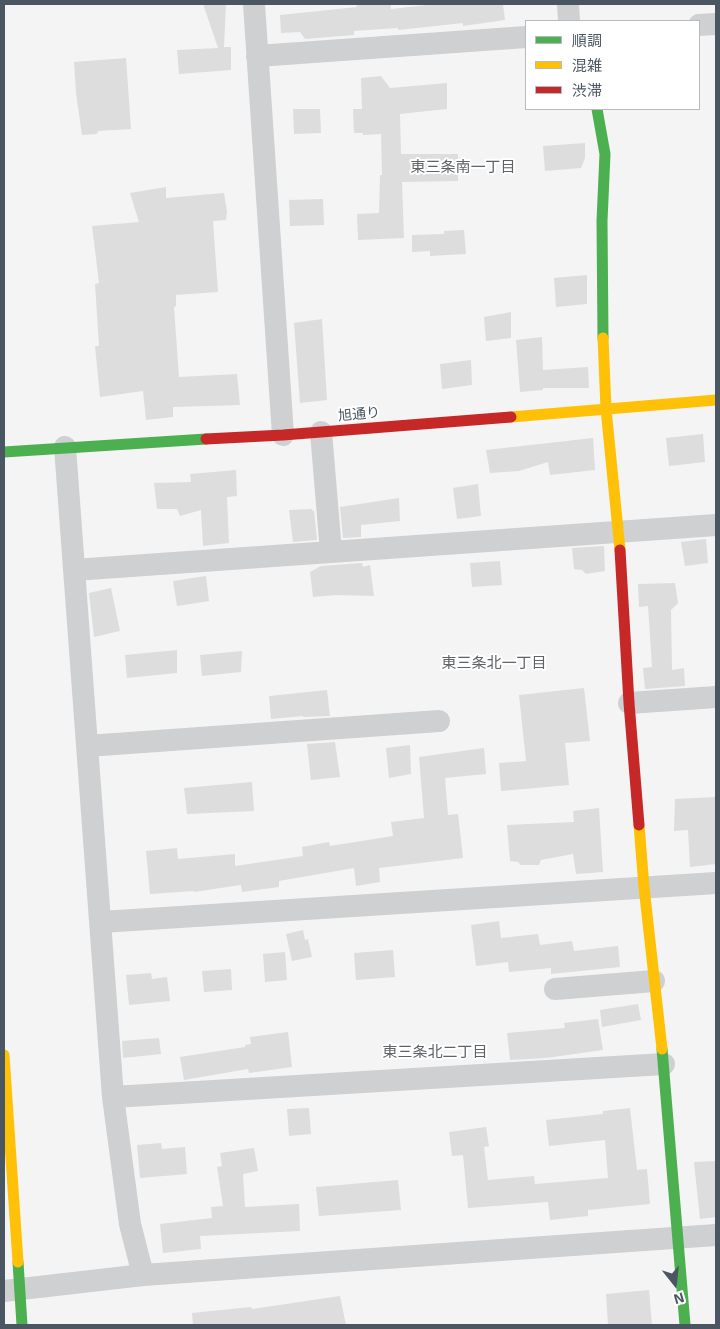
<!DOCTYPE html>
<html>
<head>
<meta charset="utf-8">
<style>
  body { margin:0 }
  #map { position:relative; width:720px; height:1329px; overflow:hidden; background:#f4f4f4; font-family:"Exo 2","Noto Sans JP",sans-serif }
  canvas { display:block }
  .frame { position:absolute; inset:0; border:5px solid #4a5661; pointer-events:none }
  .legend { position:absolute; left:525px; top:20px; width:175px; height:90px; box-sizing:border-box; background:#fff; border:1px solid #b7bbc0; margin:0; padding:6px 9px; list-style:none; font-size:15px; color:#4a5661 }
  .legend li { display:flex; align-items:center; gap:10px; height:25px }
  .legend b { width:25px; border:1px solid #b7bbc0 }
  .north { position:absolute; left:650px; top:1259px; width:50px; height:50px; -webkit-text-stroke:4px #fff; paint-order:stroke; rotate:164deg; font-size:14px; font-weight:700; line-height:20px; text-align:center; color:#4a5661 }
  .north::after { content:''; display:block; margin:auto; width:18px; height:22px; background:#4a5661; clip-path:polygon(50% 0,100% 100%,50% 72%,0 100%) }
</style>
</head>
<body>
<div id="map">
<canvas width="720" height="1329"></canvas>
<div class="frame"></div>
<ul class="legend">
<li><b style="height:6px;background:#4caf50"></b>順調</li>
<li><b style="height:6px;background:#ffc107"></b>混雑</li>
<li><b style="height:6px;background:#c62828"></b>渋滞</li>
</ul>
<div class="north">N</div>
</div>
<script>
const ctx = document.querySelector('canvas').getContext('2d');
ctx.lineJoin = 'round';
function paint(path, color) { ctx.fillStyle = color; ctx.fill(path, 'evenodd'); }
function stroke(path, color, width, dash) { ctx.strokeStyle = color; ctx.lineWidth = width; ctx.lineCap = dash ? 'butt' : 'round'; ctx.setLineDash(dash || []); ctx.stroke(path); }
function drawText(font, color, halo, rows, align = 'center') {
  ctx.font = font + ' "Exo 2","Noto Sans JP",sans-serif'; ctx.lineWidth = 4; ctx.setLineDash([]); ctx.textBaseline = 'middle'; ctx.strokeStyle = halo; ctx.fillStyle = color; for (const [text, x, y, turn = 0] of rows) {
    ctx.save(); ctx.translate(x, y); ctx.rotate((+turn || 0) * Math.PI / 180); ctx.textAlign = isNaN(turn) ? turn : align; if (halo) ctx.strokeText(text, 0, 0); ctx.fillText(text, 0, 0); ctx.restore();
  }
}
paint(new Path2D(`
  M203,4H226L224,47H231V70L179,74L177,50L218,48Z
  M356,4H391V9L436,4H503L505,20L463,26V23L398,30V28L354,31V35L305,39L300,32L281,33L280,15L357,7Z
  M126,58L131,129L98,131L97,134L82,135L76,93L74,62Z
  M381,76L390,88L447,83V109L400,114L401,154H458V181L402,182L404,238L358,240L357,214L379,213L380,175H382L381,134L363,135V133H354L353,109H362L361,78Z
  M293,109H320L321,133L294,134Z
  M585,143V158L581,168L545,171L543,146Z
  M166,187V198L224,193L227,212L226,220L213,221L218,292L176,295V306L174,307L179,377L237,374L240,405L173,407V417L146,420L143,391L100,397L95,346H99L95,284L99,283L92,226L139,222L130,193Z
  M323,199L324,225L290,226L289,200Z
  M464,230L466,254L430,256V251L412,252V235L444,234V231Z
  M587,275V304L556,307L554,278Z
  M511,312V338L486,341L484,317Z
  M322,319L327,400L300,403L294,323Z
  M542,337L543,370L588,367L589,388H543V390L520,392L516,340Z
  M471,360L472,385L442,389L440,364Z
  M703,434L705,462L669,466L666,438Z
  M593,438L595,470L550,475L548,462L519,471L490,473L486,450Z
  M236,470L237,496L227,497L229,543L203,546L201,510L180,516L177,509H157L154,483L191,482L190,474Z
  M478,484L481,516L457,519L453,488Z
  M399,498L400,521L361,525V537L343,538L340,507Z
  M312,509V511L314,510L317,540L293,542L289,510Z
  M706,539L708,563L685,566L681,542Z
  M604,546L605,571L586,574L582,570L574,569L572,548Z
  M500,561L502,585L472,587L470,563Z
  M362,563L363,567L370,565L374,596L336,595L313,597L310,572L321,566Z
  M206,576L209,601L177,606L173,581Z
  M675,583L678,603L671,610L672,670L684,668L685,686L645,689L643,668L652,667L648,606L639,607L638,584Z
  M111,588L120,631L94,637L89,593Z
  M177,650V673L127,678L125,655Z
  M242,651L241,672L202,676L200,655Z
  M584,688L590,741L565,743L569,785L501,791L499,763L526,761L519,695Z
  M327,690L330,716L303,717V716L271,719L269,696Z
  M335,742L340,777L311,780L307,744Z
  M410,745L411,774L389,778L386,748Z
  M484,748L486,774L445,778L448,815L458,814L463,858L379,868L380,882L356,886L354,868L279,881V887L242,892L241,885L194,892V891L150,894L146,851L177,848L178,859L235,854V866L303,856L302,847L329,842L330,846L393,836L391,822L424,818L419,757Z
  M252,782L254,811L187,814L184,788Z
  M716,797V864L690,867L688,830L674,831L675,799Z
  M599,808L603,872L576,874L573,854L541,860L539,865H521L518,862L510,861L507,825L574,822L573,811Z
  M499,921L501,938L538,934L540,945L572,941L574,951L618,946L620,967L551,974V968L509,972L508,962L476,966L471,925Z
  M303,930L305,940L308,939L312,957L292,961L286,934Z
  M393,950L395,977L356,980L354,953Z
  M285,952L287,980L265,982L263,954Z
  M231,969L232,990L204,992L202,971Z
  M151,973L152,979L167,977L170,1001L129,1005L126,975Z
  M638,1004L641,1020L602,1027L600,1010Z
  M598,1019L603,1050L546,1058L510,1060L507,1033L565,1028L564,1023Z
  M288,1032L292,1067L249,1073L248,1069L184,1080L180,1057L245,1047V1045L251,1044L250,1037Z
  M159,1038L161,1054L123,1058L122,1041Z
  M309,1108L311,1134L289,1136L287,1109Z
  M630,1108L637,1170L647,1169L650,1204L588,1210V1216L550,1220L548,1202L468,1208L463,1155L452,1156L449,1132L486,1127L489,1146L484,1147L488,1180L534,1176L535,1184L608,1178L605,1140L549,1146L546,1120L603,1114V1111Z
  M161,1143L162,1149L185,1147L187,1174L140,1178L137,1145Z
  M254,1148L258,1171L243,1174L245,1207L299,1204L300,1231L200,1236L201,1249L163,1253L160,1224L212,1218L211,1207L223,1206L217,1167L222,1166L220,1153Z
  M716,1161V1217L700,1219L694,1162Z
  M398,1180L401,1210L319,1216L316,1187Z
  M649,1290L652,1325H608L606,1294Z
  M340,1296L346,1325H193L192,1313L251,1307L252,1309Z`), '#ddddde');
stroke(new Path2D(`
  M254,4L283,435
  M568,4L569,21
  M699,25L716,24
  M257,56L526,37
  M321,432L331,552
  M65,447L113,1097L130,1224L143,1275
  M74,570L716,525
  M629,703L716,697
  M87,746L439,721
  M101,922L716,883
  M555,989L654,981
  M113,1097L664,1064
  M4,1291L143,1275L716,1235`), '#ced0d2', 22);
stroke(new Path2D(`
  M597,109L605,154L602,221L603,338
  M4,452L206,439
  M662,1049L685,1325
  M18,1262L22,1325`), '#4caf50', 11);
stroke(new Path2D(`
  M603,338L606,409L620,550
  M511,417L716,400
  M639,825L644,887L662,1049
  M4,1055L18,1262`), '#ffc107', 11);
stroke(new Path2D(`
  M206,439L283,435L511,417
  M620,550L629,703L639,825`), '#c62828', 11);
drawText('14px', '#4a5661', '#fff', [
  ["旭通り",359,414,-5]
]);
drawText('15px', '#5f6368', '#fff', [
  ["東三条南一丁目",463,167],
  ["東三条北一丁目",494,663],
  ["東三条北二丁目",435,1052]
]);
</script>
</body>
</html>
